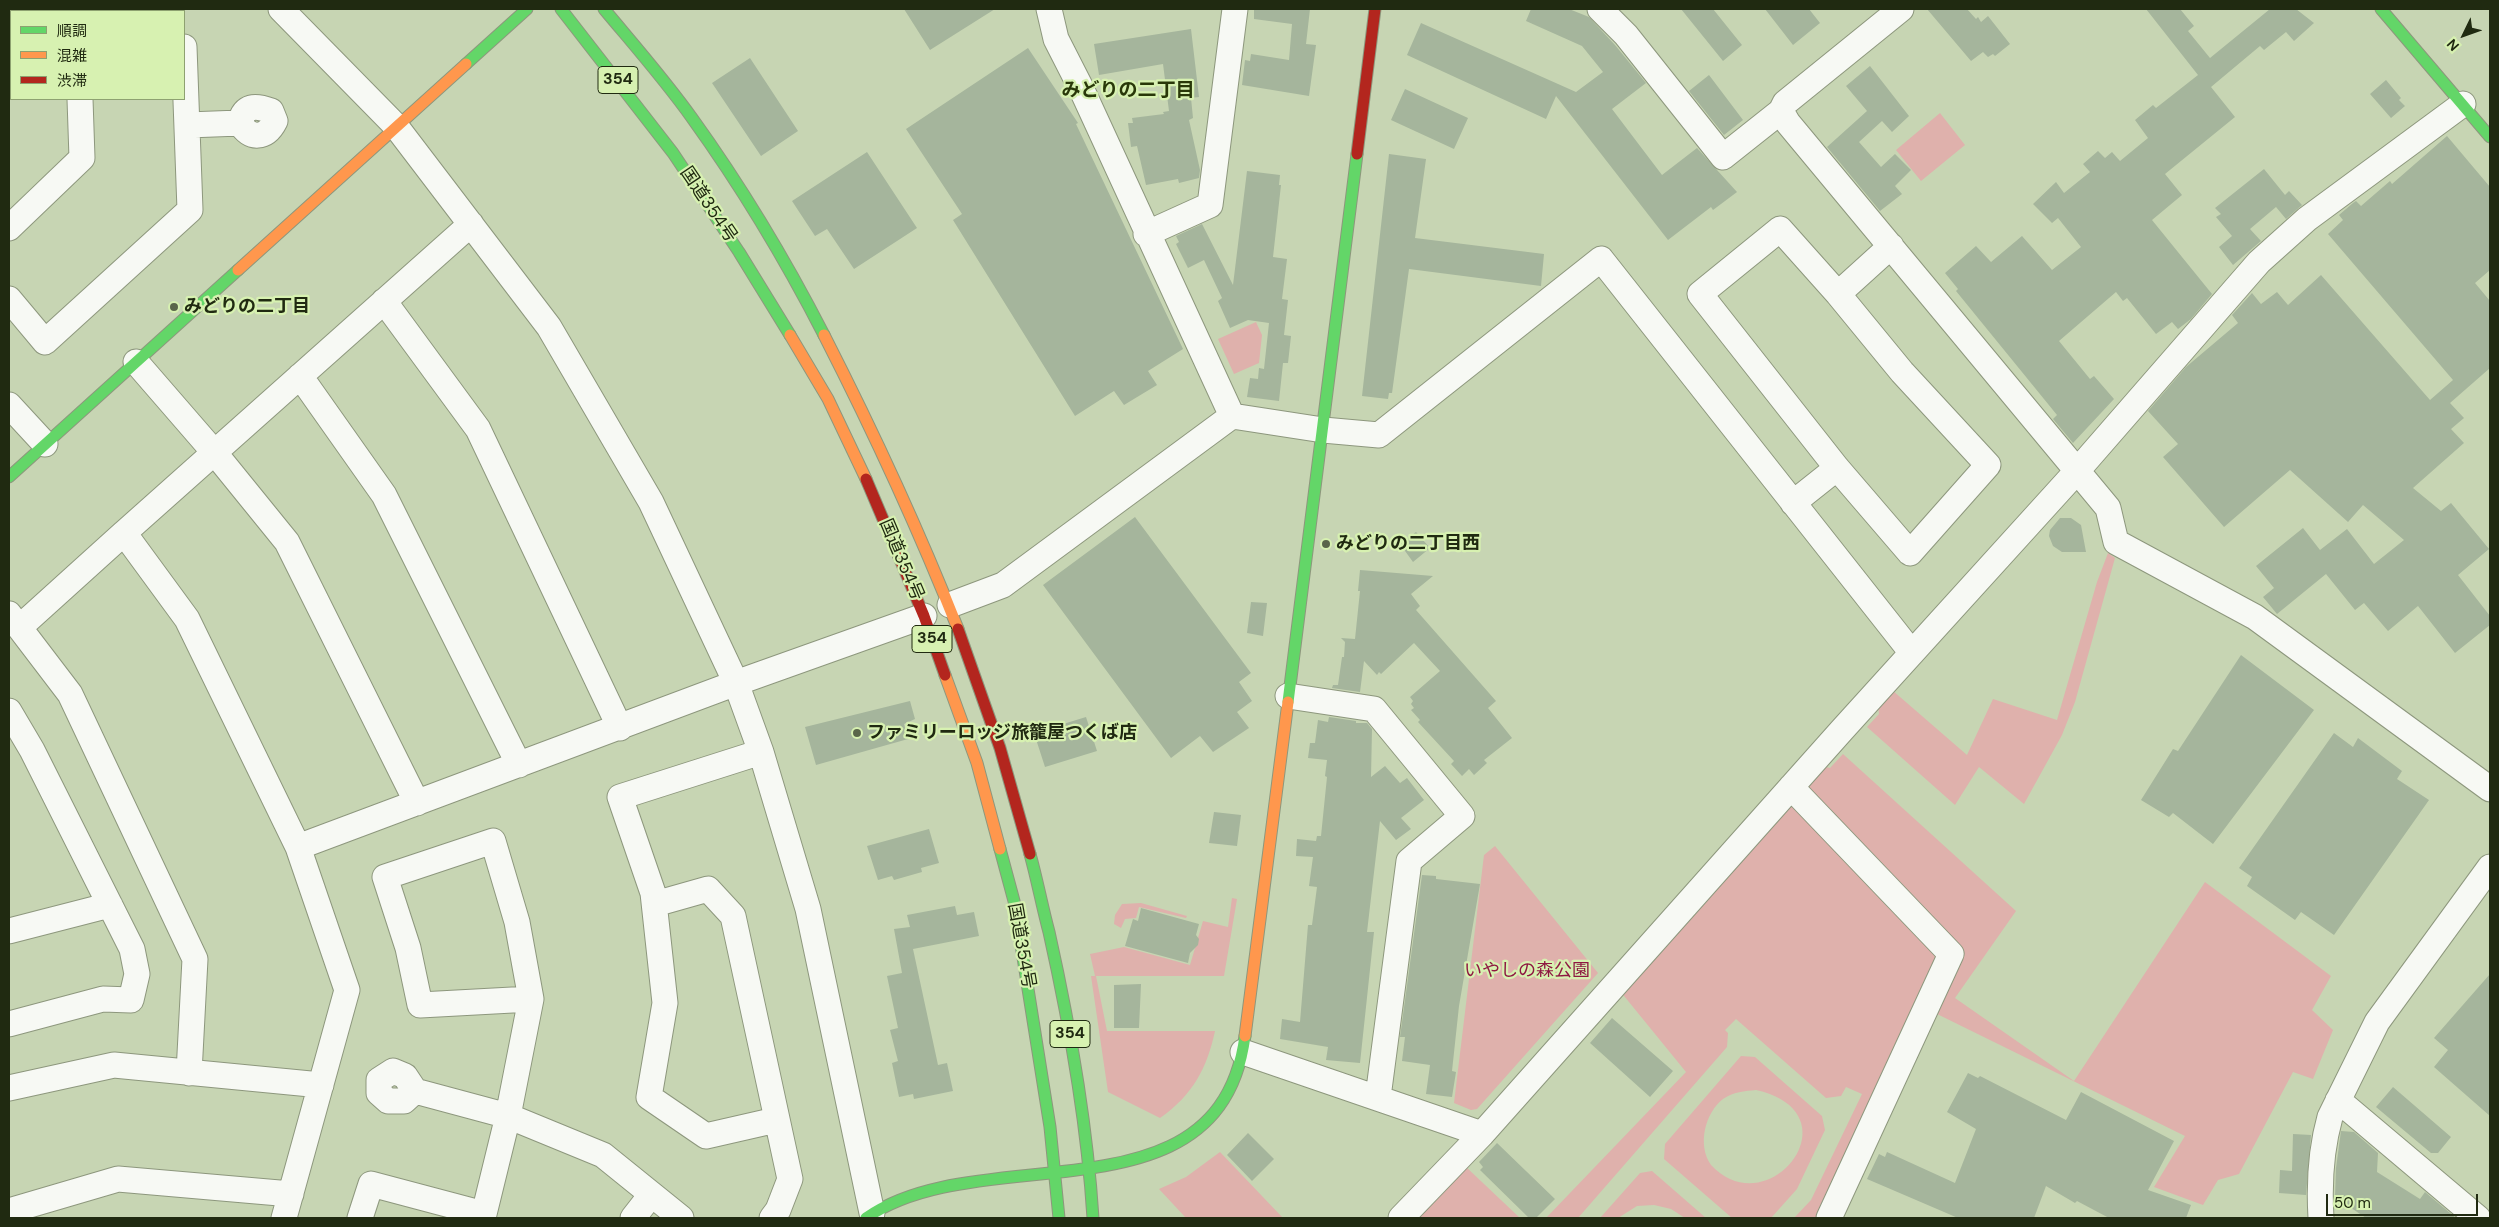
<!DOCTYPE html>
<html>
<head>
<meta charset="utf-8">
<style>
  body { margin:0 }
  #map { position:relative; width:2499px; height:1227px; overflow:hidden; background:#c7d5b3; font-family:"DM Sans","Noto Sans JP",sans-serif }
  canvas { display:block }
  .frame { position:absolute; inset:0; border:10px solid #202a11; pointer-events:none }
  .legend { position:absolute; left:10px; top:10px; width:175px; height:90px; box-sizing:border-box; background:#d7f1b1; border:1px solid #8ea171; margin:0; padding:6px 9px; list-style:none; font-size:15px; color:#202a11 }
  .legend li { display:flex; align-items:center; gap:10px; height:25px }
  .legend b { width:25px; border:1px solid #8ea171 }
  .north { position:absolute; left:2439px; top:10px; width:50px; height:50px; -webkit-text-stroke:4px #d7f1b1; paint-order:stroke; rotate:228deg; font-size:14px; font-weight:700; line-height:20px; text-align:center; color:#202a11 }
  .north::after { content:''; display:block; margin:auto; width:18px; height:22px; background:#202a11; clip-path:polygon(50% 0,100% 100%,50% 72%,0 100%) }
  .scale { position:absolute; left:2326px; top:1194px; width:152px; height:22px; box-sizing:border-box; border:2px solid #202a11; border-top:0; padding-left:6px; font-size:15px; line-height:18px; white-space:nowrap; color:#202a11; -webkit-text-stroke:4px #d7f1b1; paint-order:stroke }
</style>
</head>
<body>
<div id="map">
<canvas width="2499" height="1227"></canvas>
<div class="frame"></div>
<ul class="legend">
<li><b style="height:6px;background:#63d668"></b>順調</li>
<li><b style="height:6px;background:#ff974d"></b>混雑</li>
<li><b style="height:6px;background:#b3261e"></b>渋滞</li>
</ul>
<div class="north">N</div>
<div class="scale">50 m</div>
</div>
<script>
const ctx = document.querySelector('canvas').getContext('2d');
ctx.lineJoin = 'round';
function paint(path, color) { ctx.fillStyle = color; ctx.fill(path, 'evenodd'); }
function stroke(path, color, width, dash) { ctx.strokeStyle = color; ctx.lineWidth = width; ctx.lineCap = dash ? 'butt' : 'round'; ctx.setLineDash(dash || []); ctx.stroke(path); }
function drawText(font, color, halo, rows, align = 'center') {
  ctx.font = font + ' "DM Sans","Noto Sans JP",sans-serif'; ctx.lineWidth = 4.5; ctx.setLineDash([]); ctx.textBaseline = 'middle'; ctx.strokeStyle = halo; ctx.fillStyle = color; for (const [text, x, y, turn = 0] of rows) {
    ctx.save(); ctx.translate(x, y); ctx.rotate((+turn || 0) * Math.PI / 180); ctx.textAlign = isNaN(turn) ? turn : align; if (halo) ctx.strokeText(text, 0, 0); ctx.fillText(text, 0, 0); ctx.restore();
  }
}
paint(new Path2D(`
  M1940,113L1965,145L1921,181L1896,150Z
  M1256,322L1262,335L1259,363L1234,374L1218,339Z
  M2108,553L2115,558L2075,702L2062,735L2024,804L1979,767L1955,805L1867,727L1879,714L1878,704L1892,690L1967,755L1993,699L2057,720L2097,582Z
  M1843,754L2016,911L1955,998L2074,1081L2205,882L2331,976L2312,1010L2333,1030L2313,1079L2293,1072L2239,1174L2218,1180L2203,1205L2154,1187L2185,1136L1933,1012L1959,951L1808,791V785L1822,766L1830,768Z
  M1788,805H1798L1937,953L1939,960L1819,1218H1794L1811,1200L1862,1094L1846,1087L1841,1096L1826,1098L1736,1019L1725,1030L1728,1033L1727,1047L1578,1218H1546L1686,1072L1620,991Z
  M1495,846L1598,973L1477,1109L1471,1110L1454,1103L1484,855Z
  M1232,898L1237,899L1224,976H1096L1107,1031H1215C1207,1068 1193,1095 1160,1118L1108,1092L1091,976H1095L1090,954L1124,947L1190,965L1203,921L1228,927Z
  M1141,903L1187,916L1186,918L1139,907L1136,918L1125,919L1121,928L1114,924L1115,915L1122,904Z
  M1741,1056L1755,1057L1822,1116L1825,1130L1797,1189L1771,1218H1732L1664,1159L1665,1144ZM1756,1090C1858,1113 1769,1227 1711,1165C1697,1145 1705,1113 1723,1099C1733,1092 1745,1091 1756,1090Z
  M1220,1152L1283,1218H1186L1159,1189L1186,1177Z
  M1465,1166L1520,1218H1414Z
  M1652,1171L1706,1218H1685L1671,1209L1654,1205L1637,1206L1618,1218H1600L1640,1173Z`), '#dfb1ac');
paint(new Path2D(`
  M904,9H995L930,50Z
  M1254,9H1310L1306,44L1316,45L1309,96L1242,85L1245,60L1250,61L1251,54L1289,60L1292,24L1254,19Z
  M1531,9H1569L1589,17L1615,45L1646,83L1612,109L1662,175L1697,148L1737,192L1713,210L1711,207L1668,240L1556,96L1546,119L1407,55L1421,23L1576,92L1603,72L1582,46L1526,21Z
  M1681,9H1713L1742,45L1723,61Z
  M1765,9H1809L1820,23L1793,45Z
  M1927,9H1967L1976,19L1978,17L1981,22L1988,16L2010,44L1995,56L1993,54L1988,57L1983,52L1971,61Z
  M2146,9H2180L2194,26L2188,31L2210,58L2270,9H2296L2314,23L2294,41L2286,32L2264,50L2260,46L2211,87L2235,117L2165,174L2182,195L2152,220L2212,294L2191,319L2178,329L2172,322L2156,334L2127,298L2123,301L2116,292L2059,341L2090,379L2094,376L2114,399L2073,443L2053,419L2057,415L1956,291L1958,289L1945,273L1976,246L1991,262L2022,236L2052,270L2081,247L2058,218L2052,223L2033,204L2056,182L2064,193L2090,172L2083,164L2098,151L2105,158L2112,152L2120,161L2148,138L2135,120L2153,105L2156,108L2198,75Z
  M1191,29L1199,97L1191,98L1193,118L1189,120L1200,170L1199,178L1179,183L1178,179L1146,185L1137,146L1131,147L1128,123H1133L1132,118L1164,114L1163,112L1169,111L1163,64L1099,75L1094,44Z
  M1028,48L1078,123L1076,124L1183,349L1148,371L1157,385L1124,405L1114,391L1075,416L953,220L962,214L906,129Z
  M750,58L798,131L761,156L712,83Z
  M1870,66L1909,116L1892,132L1882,121L1859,142L1881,167L1895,154L1911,170L1895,186L1902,194L1880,211L1827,147L1867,111L1846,86Z
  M1709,75L1743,120L1724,135L1689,91Z
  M2386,80L2401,98L2399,100L2405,106L2391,118L2370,94Z
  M1405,89L1468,118L1454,149L1391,120Z
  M2447,136L2490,187V270L2475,283L2490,301V368L2450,403L2464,418L2451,429L2464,443L2413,488L2441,511L2451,503L2489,549L2458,575L2490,616V625L2455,653L2418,606L2388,631L2364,603L2355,610L2326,574L2277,614L2263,597L2274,588L2256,566L2303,528L2320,550L2347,529L2374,564L2404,540L2363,505L2348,522L2290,470L2224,527L2163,457L2178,444L2148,411L2186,367L2238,323L2232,315L2252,293L2261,304L2277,292L2288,305L2321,275L2430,400L2453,380L2328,234L2343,220L2339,215L2353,203L2356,201L2361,206L2390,181L2392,184Z
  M867,152L917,228L854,269L827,229L815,236L792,201Z
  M1389,154L1426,159L1415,238L1544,254L1541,286L1409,269L1392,393H1389L1388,399L1362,396Z
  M2264,169L2285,195L2289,191L2302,205L2286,219L2276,207L2250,229L2261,241L2233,265L2219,247L2232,236L2216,217L2221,214L2215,208Z
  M1247,171L1280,175L1279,185H1281L1273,257L1287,259L1282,299L1288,300L1284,335L1291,336L1288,363H1283L1279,401L1247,397L1250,378L1258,379L1259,368L1264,369L1269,323L1248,320L1230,328L1218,301L1222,298L1204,260L1188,268L1176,244L1179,242L1176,236L1202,224L1233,285Z
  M1135,517L1251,673L1239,682L1252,701L1237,712L1249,728L1213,752L1200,736L1171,758L1043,585Z
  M2060,518H2071L2081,525L2086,552H2062L2053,546L2049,536L2050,530Z
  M1416,532L1430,548L1413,562L1400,544Z
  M1360,570L1433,576L1411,594L1420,606L1416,610L1496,701L1488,708L1512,738L1484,760L1487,763L1474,775L1469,769L1462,776L1451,764L1454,761L1418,722L1420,720L1411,710L1414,708L1411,704L1413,701L1410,697L1440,671L1414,643L1381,674L1379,672L1377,675L1364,661L1360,692L1332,688L1333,685H1338L1342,657H1344L1345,642L1341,638L1355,639L1360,591H1358Z
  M1251,602L1267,603L1263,636L1247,633Z
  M2241,655L2314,710L2213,844L2173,813L2169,817L2141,800L2173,749L2178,751Z
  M910,701L915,719L904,724L908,739L816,765L805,727Z
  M1086,717L1097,751L1045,767L1034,733Z
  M1329,717L1356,721V723H1367L1372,729L1371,777L1385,766L1400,783L1407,778L1424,800L1401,818L1411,829L1396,840L1380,821L1367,932H1374L1360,1063L1326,1060L1328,1047L1280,1039L1282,1019L1300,1022L1308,925H1312L1317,887L1309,886L1313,857L1296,856L1297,839L1316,841L1317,836H1321L1327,777L1325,776L1327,760L1308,758L1310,743H1315L1318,720L1328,722Z
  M2334,733L2353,747L2358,738L2402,771L2397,779L2429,800L2334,935L2301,912L2295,920L2247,886L2252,877L2239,868Z
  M1214,812L1241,815L1237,846L1209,843Z
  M929,829L939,863L921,868L922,872L894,880L892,876L878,880L867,846Z
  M1422,875L1436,876V879L1480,884L1459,1006L1452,1071L1456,1072L1452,1097L1426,1094L1430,1065L1402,1061L1405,1037H1400Z
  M955,906L957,915L974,912L979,936L913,949L938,1065L947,1063L953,1091L914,1099L913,1094L899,1097L892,1063L898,1061L890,1030L898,1028L887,976L902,973L894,929L910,927L907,915Z
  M1141,908L1199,924L1196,935L1199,939L1198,945L1190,953L1188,963L1125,946L1133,919L1138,921Z
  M2490,974V1116L2434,1067L2448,1050L2434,1038Z
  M1141,984L1139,1028H1114V985Z
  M1612,1018L1673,1071L1650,1097L1590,1043Z
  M1968,1073L1978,1078L1980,1076L2066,1120L2081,1092L2174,1141L2148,1190L2191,1205L2186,1218H2109L2077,1201L2075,1203L2046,1186L2034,1218H1958L1867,1179L1879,1154L1885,1157L1887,1152L1955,1183L1976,1129L1947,1112Z
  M2393,1087L2451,1137L2438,1153H2431L2376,1107Z
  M2341,1131L2354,1132L2378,1153L2377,1172L2420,1199L2425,1192L2456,1218H2366L2335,1197L2336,1168Z
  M1248,1133L1274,1159L1252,1181L1227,1155Z
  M2293,1134L2311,1135L2306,1195L2279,1193L2280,1170L2292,1171Z
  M1497,1143L1555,1199L1536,1218H1529L1480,1170L1483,1167L1479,1162Z`), '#a5b59c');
const street = new Path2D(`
  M167,9L170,11
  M281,9L395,125L549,327L651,502L736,683L761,752L808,909L872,1213
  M1049,9L1056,39L1081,88L1232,416L1323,430L1379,435L1601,259L1912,653
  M1600,9L1626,35L1723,157L1781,111
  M1901,9L1785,103L1781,111L1788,123L2108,508L2116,542L2255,617L2490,789
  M9,23L11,25
  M188,125L240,123C250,140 266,139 275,121L271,111C255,105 244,105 240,123
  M9,228L82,158L80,99
  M1780,229L1838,294L1902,372L1988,465L1910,553L1837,468L1700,294Z
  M1146,234L1210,205L1235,9
  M1838,294L1891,246
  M9,299L45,342L190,210L184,47
  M384,301L478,429L620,728
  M136,362L214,452L287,542L417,803
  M300,376L384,495L519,765
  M9,405L45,444
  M1793,503L1837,468
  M950,605L1003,585L1232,416
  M9,614L70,694L195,959L189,1073
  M20,627L124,533
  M1288,696L1374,709L1462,816L1409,861L1378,1097
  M9,711L32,750L132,949L137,974L131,1000L103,999L9,1024
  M761,752L620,797L653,893L665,1003L649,1097L706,1136L776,1120
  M1791,787L1951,954L1829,1218
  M493,841L517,922L531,999L420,1005L408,948L385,877Z
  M298,847L736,683L924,616
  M655,904L708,889L733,916L790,1179L778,1210L772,1218
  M9,931L110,905
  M1243,1052L1482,1134
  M9,1088L114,1065L321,1085
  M415,1091L404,1101H388L379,1093V1080L393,1071L405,1076L415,1091L508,1116L603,1155L681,1218
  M2338,1100L2478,1218
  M9,1211L118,1179L291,1194
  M284,1218L347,990L298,847L187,619L124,533L471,224
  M360,1218L371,1184L484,1214
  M483,1218L508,1116L531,999
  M633,1218L651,1195
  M1401,1218L1482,1134L1842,730L2077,471L2259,262L2307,219L2463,104
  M2321,1218C2319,1185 2321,1149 2330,1117L2377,1022L2490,867`);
const fast = new Path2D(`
  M561,9L673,153L739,252L790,335
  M604,9C634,45 665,80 692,118C741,186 786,261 824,335
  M2381,9L2490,137
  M466,64L527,9
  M9,477L238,270
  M1288,702L1357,154
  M1000,849L1014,901L1050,1127L1059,1218
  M1030,854C1037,879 1042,906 1049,932C1070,1026 1087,1121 1093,1218
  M866,1218C981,1137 1220,1227 1245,1036`);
const slow = new Path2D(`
  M238,270L466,64
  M790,335L828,399L866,479
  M824,335C873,431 918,528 958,629
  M945,675L977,763L1000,849
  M1245,1036L1288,702`);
const jam = new Path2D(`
  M1357,154L1375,9
  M866,479L924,616L945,675
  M958,629L1000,748L1030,854`);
stroke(street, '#8d977d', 27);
stroke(fast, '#8d977d', 13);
stroke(slow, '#8d977d', 13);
stroke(jam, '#8d977d', 13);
stroke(street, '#f7f9f4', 25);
stroke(fast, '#63d668', 11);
stroke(slow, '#ff974d', 11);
stroke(jam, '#b3261e', 11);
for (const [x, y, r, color] of [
  [174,307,5,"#5a664a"],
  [1326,544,5,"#5a664a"],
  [857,733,5,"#5a664a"]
]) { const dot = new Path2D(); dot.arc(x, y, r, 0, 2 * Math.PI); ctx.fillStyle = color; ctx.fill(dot); stroke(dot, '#d7f1b1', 2); }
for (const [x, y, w] of [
  [618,80,40],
  [932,639,40],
  [1070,1034,40]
]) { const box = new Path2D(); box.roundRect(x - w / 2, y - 13.5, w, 27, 4); ctx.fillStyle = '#d7f1b1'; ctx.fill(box); stroke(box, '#202a11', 1); }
drawText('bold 16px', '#202a11', null, [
  ["354",618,80],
  ["354",932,639],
  ["354",1070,1034]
]);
drawText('18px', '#202a11', '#d7f1b1', [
  ["国道354号",708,205,56],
  ["国道354号",901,560,67],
  ["国道354号",1021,946,80]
]);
drawText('bold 18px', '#202a11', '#d7f1b1', [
  ["みどりの二丁目",184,307],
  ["みどりの二丁目西",1336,544],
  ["ファミリーロッジ旅籠屋つくば店",867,733]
], 'left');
drawText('18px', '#8e1842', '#d7f1b1', [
  ["いやしの森公園",1527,971]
]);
drawText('bold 19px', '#293809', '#d7f1b1', [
  ["みどりの二丁目",1128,91]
]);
</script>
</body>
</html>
